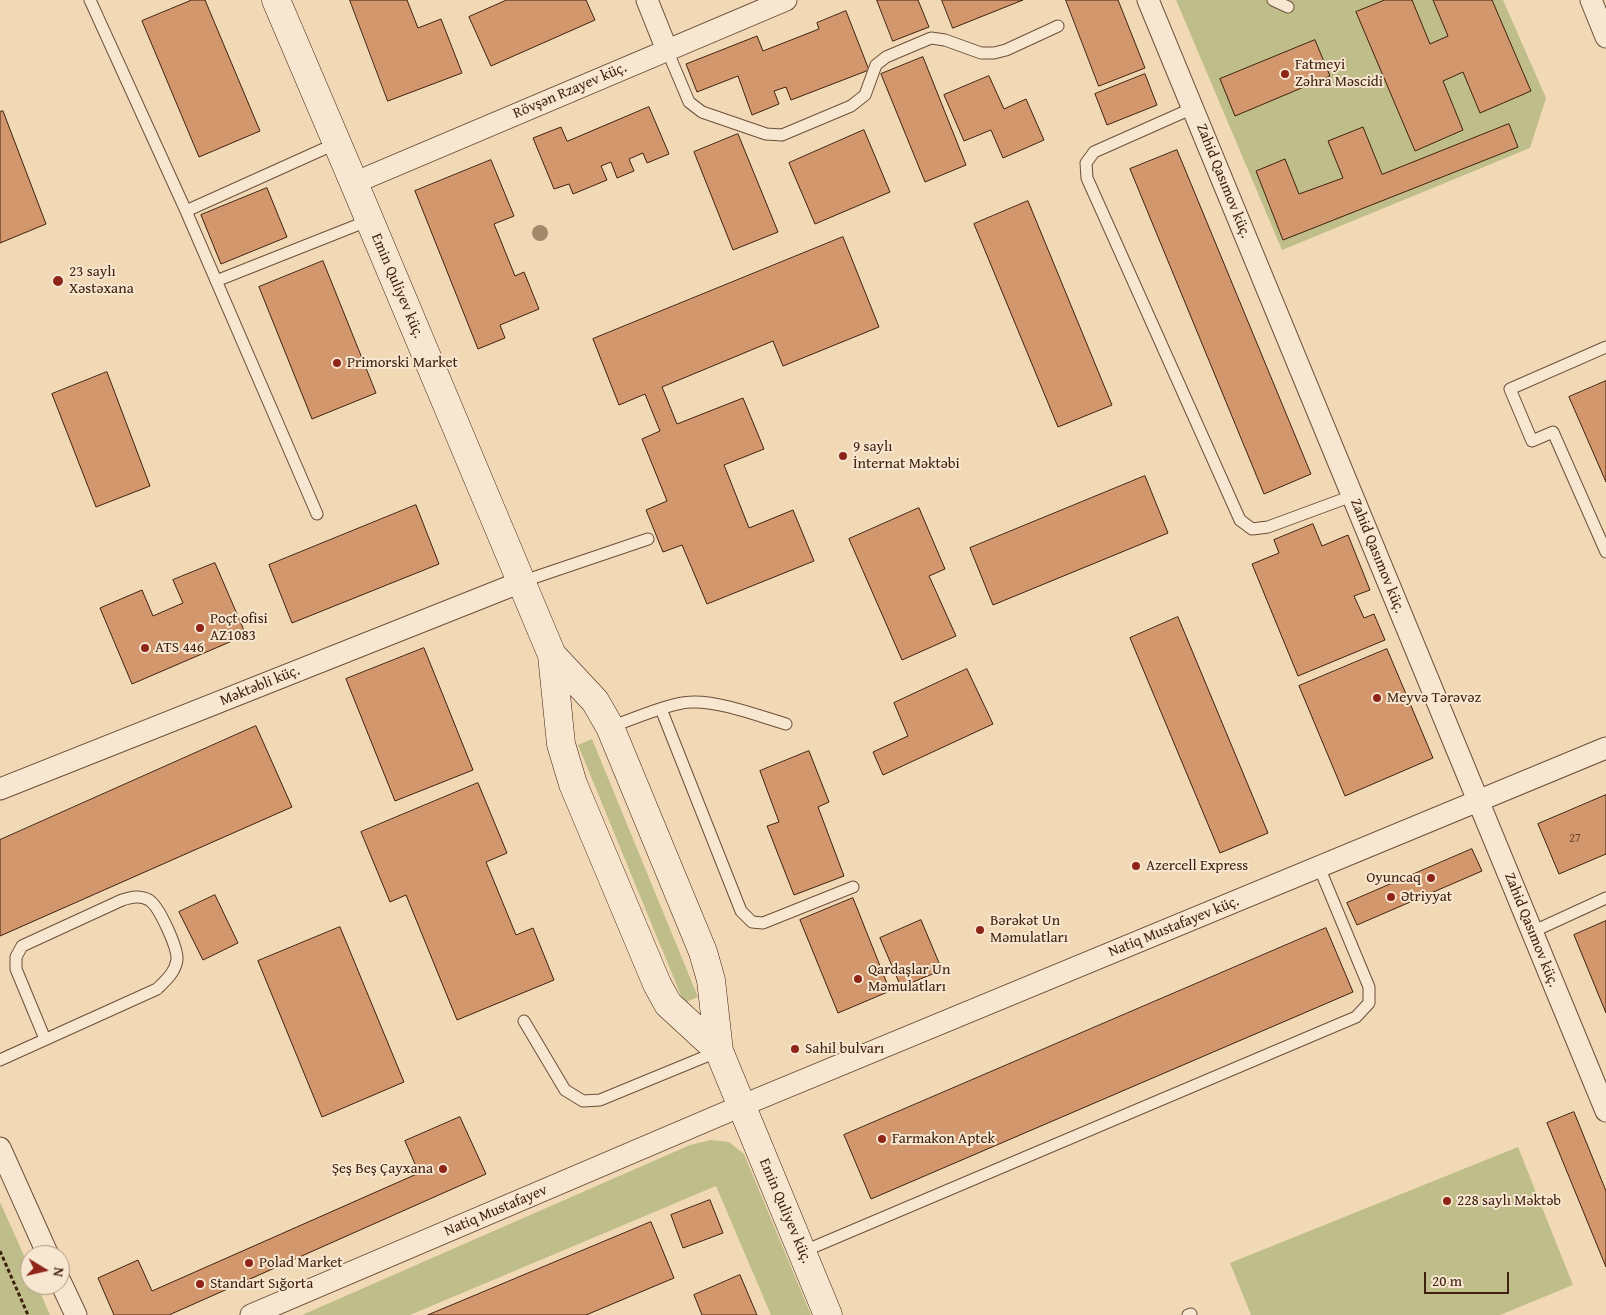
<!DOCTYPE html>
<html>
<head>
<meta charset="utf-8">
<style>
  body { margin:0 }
  #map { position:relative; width:1606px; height:1315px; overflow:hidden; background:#f2d9b6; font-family:"Gentium Book Plus",serif }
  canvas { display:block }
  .north { position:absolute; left:20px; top:1245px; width:50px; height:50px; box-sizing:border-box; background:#f7e6d0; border:1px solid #ae9783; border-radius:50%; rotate:99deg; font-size:14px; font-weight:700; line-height:20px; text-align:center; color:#40210f }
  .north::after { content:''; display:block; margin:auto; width:18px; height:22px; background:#8f2418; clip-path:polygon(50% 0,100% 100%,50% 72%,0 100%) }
  .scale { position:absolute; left:1424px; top:1272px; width:85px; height:22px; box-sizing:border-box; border:2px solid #40210f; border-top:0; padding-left:6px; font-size:15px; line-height:18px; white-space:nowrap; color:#40210f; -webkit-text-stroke:4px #f7e6d0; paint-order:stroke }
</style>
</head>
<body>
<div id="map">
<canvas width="1606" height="1315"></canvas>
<div class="north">N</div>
<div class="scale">20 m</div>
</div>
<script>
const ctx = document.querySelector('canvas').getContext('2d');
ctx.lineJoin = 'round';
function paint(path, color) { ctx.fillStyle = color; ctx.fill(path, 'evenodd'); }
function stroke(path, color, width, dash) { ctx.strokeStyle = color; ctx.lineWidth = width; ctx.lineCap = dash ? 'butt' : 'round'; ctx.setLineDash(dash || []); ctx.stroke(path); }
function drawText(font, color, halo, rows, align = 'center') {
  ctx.font = font + ' "Gentium Book Plus",serif'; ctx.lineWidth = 4; ctx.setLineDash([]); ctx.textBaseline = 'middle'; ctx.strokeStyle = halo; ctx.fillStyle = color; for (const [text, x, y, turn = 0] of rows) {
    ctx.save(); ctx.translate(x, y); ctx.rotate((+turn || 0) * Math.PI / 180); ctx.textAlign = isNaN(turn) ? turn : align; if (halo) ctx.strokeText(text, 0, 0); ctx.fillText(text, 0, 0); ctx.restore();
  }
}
paint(new Path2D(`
  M1176,0H1503L1546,98L1530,148L1282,250Z
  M592,739L698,997L684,1003L578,745Z
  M711,1140L729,1142L744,1154L811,1315H771L716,1186L410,1315H302L690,1145Z
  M1518,1147L1573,1285L1500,1315H1251L1230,1263Z
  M0,1202L30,1269V1285H37L50,1315H0Z`), '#bfbe8a');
const building = new Path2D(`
  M192,0H205L260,131L199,157L142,21Z
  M350,0H407L418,28L441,19L462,73L388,101Z
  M507,0H586L595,20L491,66L469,17Z
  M877,0H918L929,27L893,41Z
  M942,0H1023L953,28Z
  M1066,0H1118L1145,68L1099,86Z
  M1385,0H1412L1430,44L1448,36L1433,0H1492L1531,91L1480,113L1463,72L1443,81L1463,130L1415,151L1356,12Z
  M846,11L869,70L791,100L786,87L774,91L779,104L752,115L738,76L697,92L686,64L757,36L763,51L819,29L817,23Z
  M1315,40L1330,76L1235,116L1220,79Z
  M923,57L966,165L925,182L881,74Z
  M1145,74L1157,105L1107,125L1095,94Z
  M989,76L1004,109L1026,99L1044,140L1003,158L991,130L964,141L944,95Z
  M649,107L669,154L647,163L643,153L629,159L634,171L617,178L611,162L601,166L607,180L573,194L569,184L554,189L533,138L561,127L567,141Z
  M3,111L46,224L0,243V112Z
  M1509,124L1518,147L1283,240L1256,171L1285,159L1299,194L1343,178L1328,141L1363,127L1382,174Z
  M864,130L890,192L815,224L789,163Z
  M738,134L778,232L733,250L694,152Z
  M1177,150L1311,474L1264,494L1130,169Z
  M491,160L514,216L494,224L515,276L524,272L539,309L500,325L505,338L478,349L415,191Z
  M267,188L287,237L221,264L201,215Z
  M1028,201L1112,405L1058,427L974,224Z
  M843,237L879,327L783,366L773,341L662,387L677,424L743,398L764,449L724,465L749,528L793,510L814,561L707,604L682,545L663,552L646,510L667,501L642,439L660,431L645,394L619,405L593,339Z
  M323,261L376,393L312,419L259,287Z
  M107,372L150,486L96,507L52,394Z
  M1606,381V482L1569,397Z
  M1145,476L1168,533L993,605L970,548Z
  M416,505L439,564L292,623L269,565Z
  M919,508L945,569L929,576L956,636L902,660L849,539Z
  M1313,524L1322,546L1348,535L1370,590L1354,596L1364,618L1374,614L1385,640L1298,676L1252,564L1279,553L1274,540Z
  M215,563L246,635L132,684L100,608L142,590L153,616L183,603L173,580Z
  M1178,617L1268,833L1220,853L1130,638Z
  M424,648L473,770L395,801L346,679Z
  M1387,649L1433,758L1345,796L1299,686Z
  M967,669L993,724L883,775L873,752L908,736L894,703Z
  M256,726L292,807L0,936V840Z
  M809,751L829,802L818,807L844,876L794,895L767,826L779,822L760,771Z
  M478,783L507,853L486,862L516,935L533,928L554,980L457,1020L406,895L390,902L361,832Z
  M1606,795V854L1559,874L1538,824Z
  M1472,849L1482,871L1357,925L1347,903Z
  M215,895L238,943L203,960L179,912Z
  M853,898L890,991L838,1013L800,920Z
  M921,920L942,970L901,987L880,938Z
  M1606,921V1013L1574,935Z
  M340,927L404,1082L322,1117L258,961Z
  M1326,928L1353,992L871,1199L844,1135Z
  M1574,1112L1606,1191V1267L1547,1123Z
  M460,1117L486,1174L169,1315H114L98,1278L138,1260L152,1291L419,1173L405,1141Z
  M710,1200L723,1233L683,1248L671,1215Z
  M651,1222L674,1278L586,1315H428Z
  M740,1275L757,1315H702L694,1295Z`);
paint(building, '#d2976d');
stroke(building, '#40210f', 1);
const lane = new Path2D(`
  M90,0L186,211L317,514
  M1273,0L1288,7
  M667,50L689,102L702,112L766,134L782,135L851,106L865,95L876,65L886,57L931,38L945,40L981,53H994L1006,50L1058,26
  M1193,108L1094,152L1086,163L1087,178L1240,520L1252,529L1268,527L1352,496
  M186,211L337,143
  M216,281L370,220
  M1606,347L1510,389L1532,441L1553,432L1606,552
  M521,582L648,539
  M661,709L741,911L752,922L763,923L853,887
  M610,727C631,720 671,702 692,702C720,701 759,716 786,724
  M1532,932L1606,898
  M524,1021L565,1090L583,1101L600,1100L719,1051
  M0,1060L157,989C165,981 175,973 177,960C178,948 159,906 149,900C140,895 132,897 122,900L22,946L16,957V969L45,1039
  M802,1252L1356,1017L1369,1003V987L1319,867
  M1188,1315L1191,1314`);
const street = new Path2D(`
  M647,0L667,50
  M1148,0L1606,1111
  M1591,0L1606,37
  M354,183L786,0
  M0,789L521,582
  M0,1148L48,1255
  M60,1281L76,1315
  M251,1315L741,1106L1606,748`);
const secondary = new Path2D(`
  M276,0L354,183L552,655L561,744L573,784L657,984L668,1004L719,1051
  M552,655L595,701L610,727L703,952L711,980L719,1051L828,1315`);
stroke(lane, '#6c4f39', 13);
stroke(street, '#6c4f39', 23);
stroke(secondary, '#40210f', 29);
stroke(new Path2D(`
  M0,1251L28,1315`), '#40210f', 3, [4, 2.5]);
stroke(lane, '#f7e6d0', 11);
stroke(street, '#f7e6d0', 21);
stroke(secondary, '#f7e6d0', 28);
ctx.fillStyle = '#a2896b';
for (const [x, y] of [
  [540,233]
]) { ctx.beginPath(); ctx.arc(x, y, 8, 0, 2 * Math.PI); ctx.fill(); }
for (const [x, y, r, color] of [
  [1285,74,5,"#8f2418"],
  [58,281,6,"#8f2418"],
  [337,363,5,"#8f2418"],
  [843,456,5,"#8f2418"],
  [200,628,5,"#8f2418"],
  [145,648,5,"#8f2418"],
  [1377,698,5,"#8f2418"],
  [1136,866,5,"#8f2418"],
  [1431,878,5,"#8f2418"],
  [1391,897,5,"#8f2418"],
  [980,930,5,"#8f2418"],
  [858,979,5,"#8f2418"],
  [795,1049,5,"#8f2418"],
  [882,1139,5,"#8f2418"],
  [443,1169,5,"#8f2418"],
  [1447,1201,5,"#8f2418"],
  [249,1263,5,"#8f2418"],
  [200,1284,5,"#8f2418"]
]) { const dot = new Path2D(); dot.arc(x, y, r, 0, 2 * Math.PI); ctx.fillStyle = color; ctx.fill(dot); stroke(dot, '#f7e6d0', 2); }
drawText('12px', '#643e26', null, [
  ["27",1575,839]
]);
drawText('15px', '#40210f', '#f7e6d0', [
  ["Fatmeyi",1295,65],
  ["Zəhra Məscidi",1295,82],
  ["23 saylı",69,272],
  ["Xəstəxana",69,289],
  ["Primorski Market",347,363],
  ["9 saylı",853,447],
  ["İnternat Məktəbi",853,464],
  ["Poçt ofisi",210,619],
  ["AZ1083",210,636],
  ["ATS 446",155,648],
  ["Meyvə Tərəvəz",1387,698],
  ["Azercell Express",1146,866],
  ["Oyuncaq",1421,878,"right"],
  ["Ətriyyat",1401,897],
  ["Bərəkət Un",990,921],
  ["Məmulatları",990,938],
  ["Qardaşlar Un",868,970],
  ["Məmulatları",868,987],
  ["Sahil bulvarı",805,1049],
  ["Farmakon Aptek",892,1139],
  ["Şeş Beş Çayxana",433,1169,"right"],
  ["228 saylı Məktəb",1457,1201],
  ["Polad Market",259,1263],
  ["Standart Sığorta",210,1284]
], 'left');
drawText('15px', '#40210f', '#f7e6d0', [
  ["Rövşən Rzayev küç.",570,91,-23],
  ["Zahid Qasımov küç.",1223,181,68],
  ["Emin Quliyev küç.",397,286,67],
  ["Zahid Qasımov küç.",1377,556,68],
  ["Məktəbli küç.",260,686,-22],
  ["Natiq Mustafayev küç.",1174,927,-22],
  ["Zahid Qasımov küç.",1531,930,68],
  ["Natiq Mustafayev",496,1211,-23],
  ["Emin Quliyev küç.",785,1211,67]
]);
</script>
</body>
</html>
